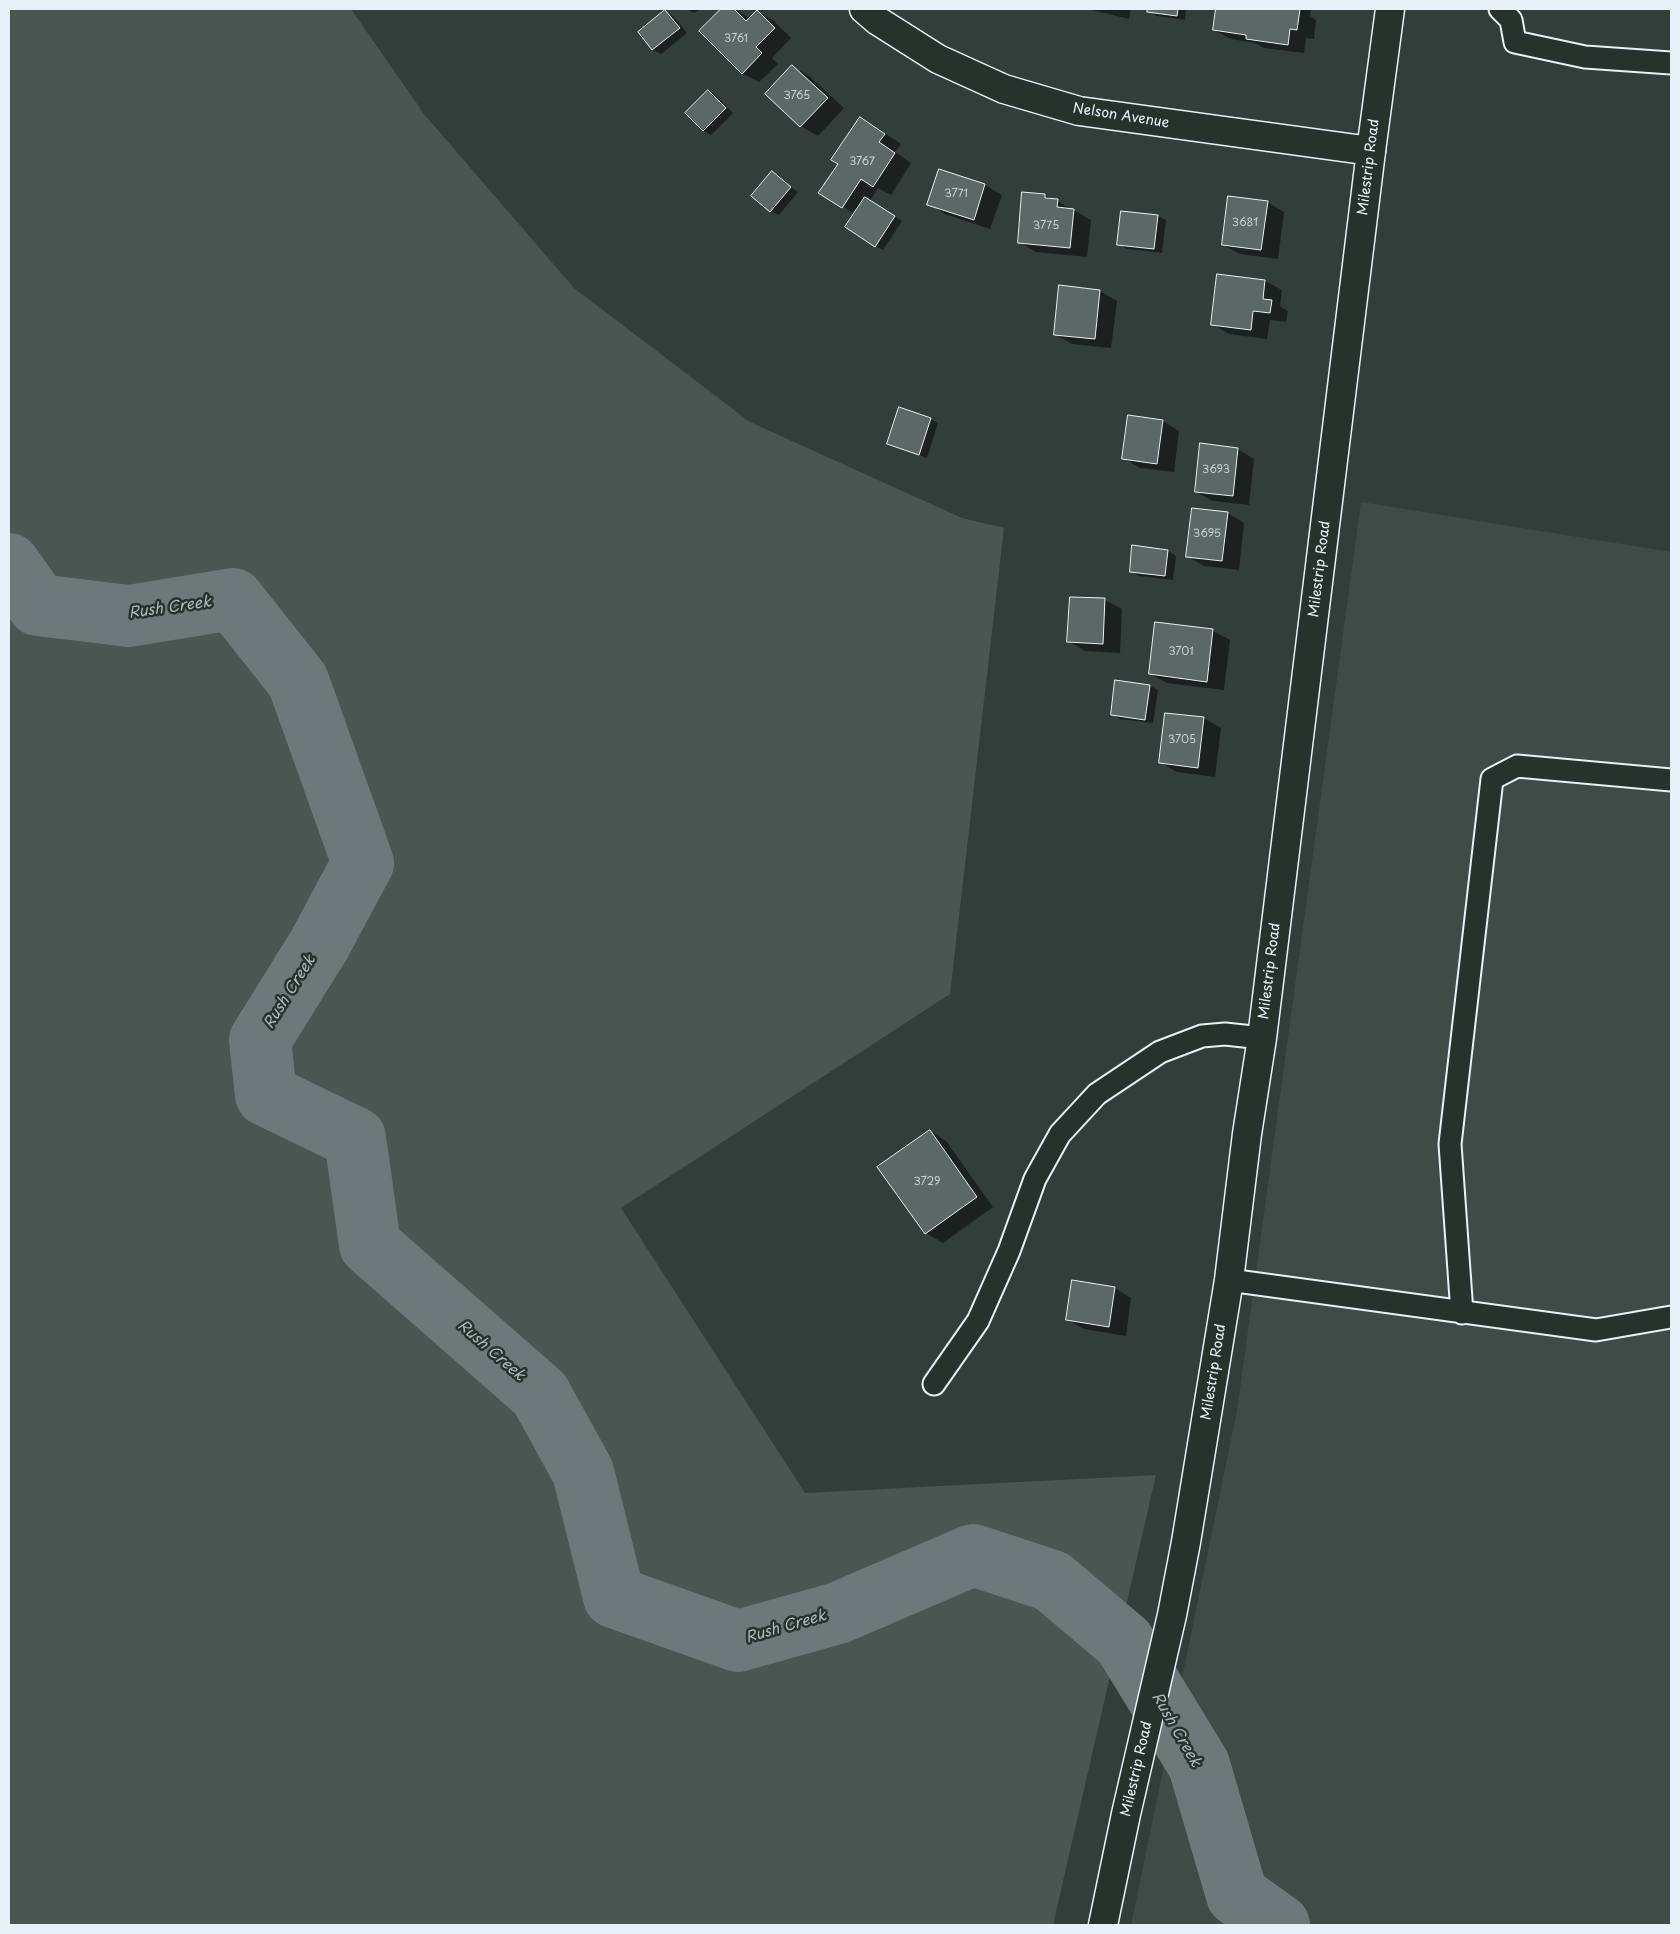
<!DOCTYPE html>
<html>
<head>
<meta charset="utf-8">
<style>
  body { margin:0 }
  #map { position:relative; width:1680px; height:1934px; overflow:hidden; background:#323e39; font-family:"Playpen Sans",sans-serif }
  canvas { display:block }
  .frame { position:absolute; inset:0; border:10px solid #e8f1f8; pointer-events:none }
</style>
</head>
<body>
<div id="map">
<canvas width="1680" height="1934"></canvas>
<div class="frame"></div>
</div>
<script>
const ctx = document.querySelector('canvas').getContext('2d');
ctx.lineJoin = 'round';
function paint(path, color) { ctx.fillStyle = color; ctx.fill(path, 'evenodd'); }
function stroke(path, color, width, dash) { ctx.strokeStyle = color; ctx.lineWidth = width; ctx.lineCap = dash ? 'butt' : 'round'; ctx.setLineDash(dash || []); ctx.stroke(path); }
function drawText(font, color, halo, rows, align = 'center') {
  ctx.font = font + ' "Playpen Sans",sans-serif'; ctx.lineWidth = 5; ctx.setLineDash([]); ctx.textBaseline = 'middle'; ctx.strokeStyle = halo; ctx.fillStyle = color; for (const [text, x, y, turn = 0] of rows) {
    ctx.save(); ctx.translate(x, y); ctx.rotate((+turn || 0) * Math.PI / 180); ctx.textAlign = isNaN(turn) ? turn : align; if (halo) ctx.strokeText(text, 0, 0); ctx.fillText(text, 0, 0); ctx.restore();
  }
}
paint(new Path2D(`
  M1361,502L1671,552V1925H1131L1237,1411Z`), '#3f4b46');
paint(new Path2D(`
  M9,9H351L424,114L574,288L750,422L962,518L1004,528L950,994L621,1208L805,1493L1156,1475L1053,1925H9Z`), '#495651');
paint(new Path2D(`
  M686,9H701L694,13Z
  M722,9H736L750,19L757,11L774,21L791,38L772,58L778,64L759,82L742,73L701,31Z
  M1088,9H1131L1129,19Z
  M1149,9H1186L1185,20L1157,16L1149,11Z
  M1217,9H1311L1310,16L1316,20L1314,39L1306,38L1304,53L1264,48L1255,43L1231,39L1214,30Z
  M665,12L673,16L687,33L661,54L653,50L639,32Z
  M793,67L809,76L844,108L818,136L801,126L767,94Z
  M708,92L716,96L733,113L711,135L703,130Z
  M877,128L901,144L895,152L911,163L891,195L878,188L870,201L902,221L883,250L875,246L855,214L820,192Z
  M940,170L985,185L1002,195L990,229L945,214L929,204Z
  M772,173L798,192L779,215L771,211Z
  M1044,195L1057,201L1091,220L1087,257L1036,252L1019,242Z
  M1267,202L1284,212L1278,259L1240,254L1223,245Z
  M1158,216L1166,220L1162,253L1127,249L1119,244Z
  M1218,275L1265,281L1282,290L1280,306L1288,311L1286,322L1270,320L1267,339L1229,334L1212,324Z
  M1100,291L1117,301L1111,348L1072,344L1055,334Z
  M931,419L938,423L927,458L889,443Z
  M1163,421L1179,431L1174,472L1140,468L1123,458Z
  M1238,449L1254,459L1249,505L1213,501L1196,492Z
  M1228,513L1244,523L1239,570L1204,566L1187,556Z
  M1134,547L1168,551L1176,556L1173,580L1139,576L1131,571Z
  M1071,598L1105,600L1122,609L1120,653L1085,651L1069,641Z
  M1156,623L1213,631L1230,640L1224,690L1167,683L1150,674Z
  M1150,686L1158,690L1153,723L1120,719L1112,714Z
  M1204,718L1221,728L1215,777L1177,772L1160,762Z
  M930,1131L946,1141L993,1207L943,1243L926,1233L879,1167Z
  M1115,1288L1131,1298L1126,1336L1084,1329L1067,1319Z`), '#0007');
stroke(new Path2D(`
  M9,564L38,605L129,616L233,599L298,681L363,863L319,945L260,1040L266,1095L355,1138L370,1245L540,1394L583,1472L614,1597L738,1641L838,1613L973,1555L1052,1581L1124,1642L1199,1765L1237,1895L1279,1925`), '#6d7978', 62);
const building = new Path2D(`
  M721,9H734L746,21L757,10L775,28L756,47L762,53L742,74L699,31Z
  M1148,9H1178L1177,16L1147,12Z
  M1216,9H1300L1297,30L1290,29L1288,45L1246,39V35L1213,30Z
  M665,10L680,28L652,50L638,32Z
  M792,65L828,98L800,127L765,94Z
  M708,90L726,108L703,131L685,113Z
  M860,117L885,134L879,142L895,153L873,187L861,179L842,208L818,193L838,164L831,160Z
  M939,169L985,184L974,220L927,205Z
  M772,171L791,187L770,212L751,196Z
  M1022,192L1045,194V198L1058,199L1057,207L1074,209L1070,248L1018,243Z
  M1228,196L1268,201L1261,250L1222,245Z
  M865,197L895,216L875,247L845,227Z
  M1121,211L1158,215L1154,249L1117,245Z
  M1217,274L1265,280L1263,299L1272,300L1270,313L1253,311L1251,330L1211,325Z
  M1059,285L1100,290L1095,339L1054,335Z
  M899,407L931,418L919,455L887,444Z
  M1128,415L1163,420L1157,464L1122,459Z
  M1200,443L1238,448L1233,496L1195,492Z
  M1192,508L1228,512L1222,561L1186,557Z
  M1132,545L1168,550L1165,576L1130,572Z
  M1070,597L1105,598L1103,644L1067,642Z
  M1155,622L1213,629L1207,682L1149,674Z
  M1115,680L1150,685L1145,720L1111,715Z
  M1165,713L1204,717L1198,768L1159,763Z
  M930,1130L977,1197L925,1234L877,1167Z
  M1072,1280L1115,1287L1109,1327L1066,1320Z`);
paint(building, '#5c6865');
stroke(building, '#e8f1f8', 1);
const lane = new Path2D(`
  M1500,9L1511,20L1515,42L1585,57L1671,63
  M1229,1280L1596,1330L1671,1317
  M1462,1313L1450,1144L1492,779L1517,766L1671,780
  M934,1384L978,1321L1009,1251L1035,1179L1060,1134L1097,1094L1160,1052L1202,1036L1225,1034L1262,1038`);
const street = new Path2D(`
  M864,9L878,21L938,59L1004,89L1079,111L1371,151`);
const secondary = new Path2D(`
  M1103,1925L1126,1814L1172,1615L1186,1542L1229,1280L1247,1134L1262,1038L1371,151L1390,9`);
stroke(lane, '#e8f1f8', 25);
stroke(street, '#e8f1f8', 31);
stroke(secondary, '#e8f1f8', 31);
stroke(lane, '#26332d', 21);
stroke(street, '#26332d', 28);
stroke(secondary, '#26332d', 28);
drawText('11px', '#c5cfd3', null, [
  ["3761",736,39],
  ["3765",797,96],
  ["3767",862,162],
  ["3771",956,194],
  ["3681",1245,223],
  ["3775",1046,226],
  ["3693",1216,470],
  ["3695",1207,534],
  ["3701",1181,652],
  ["3705",1182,740],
  ["3729",927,1182]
]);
drawText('14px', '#e8f1f8', '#26332d', [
  ["Nelson Avenue",1121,116,9],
  ["Milestrip Road",1369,167,-83],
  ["Milestrip Road",1320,569,-83],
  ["Milestrip Road",1270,971,-83],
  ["Milestrip Road",1214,1372,-81],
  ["Milestrip Road",1137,1769,-77]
]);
drawText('italic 15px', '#b1bbbe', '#26332d', [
  ["Rush Creek",170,608,-8],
  ["Rush Creek",290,992,-58],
  ["Rush Creek",491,1351,41],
  ["Rush Creek",786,1627,-16],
  ["Rush Creek",1176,1730,60]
]);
</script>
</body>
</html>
